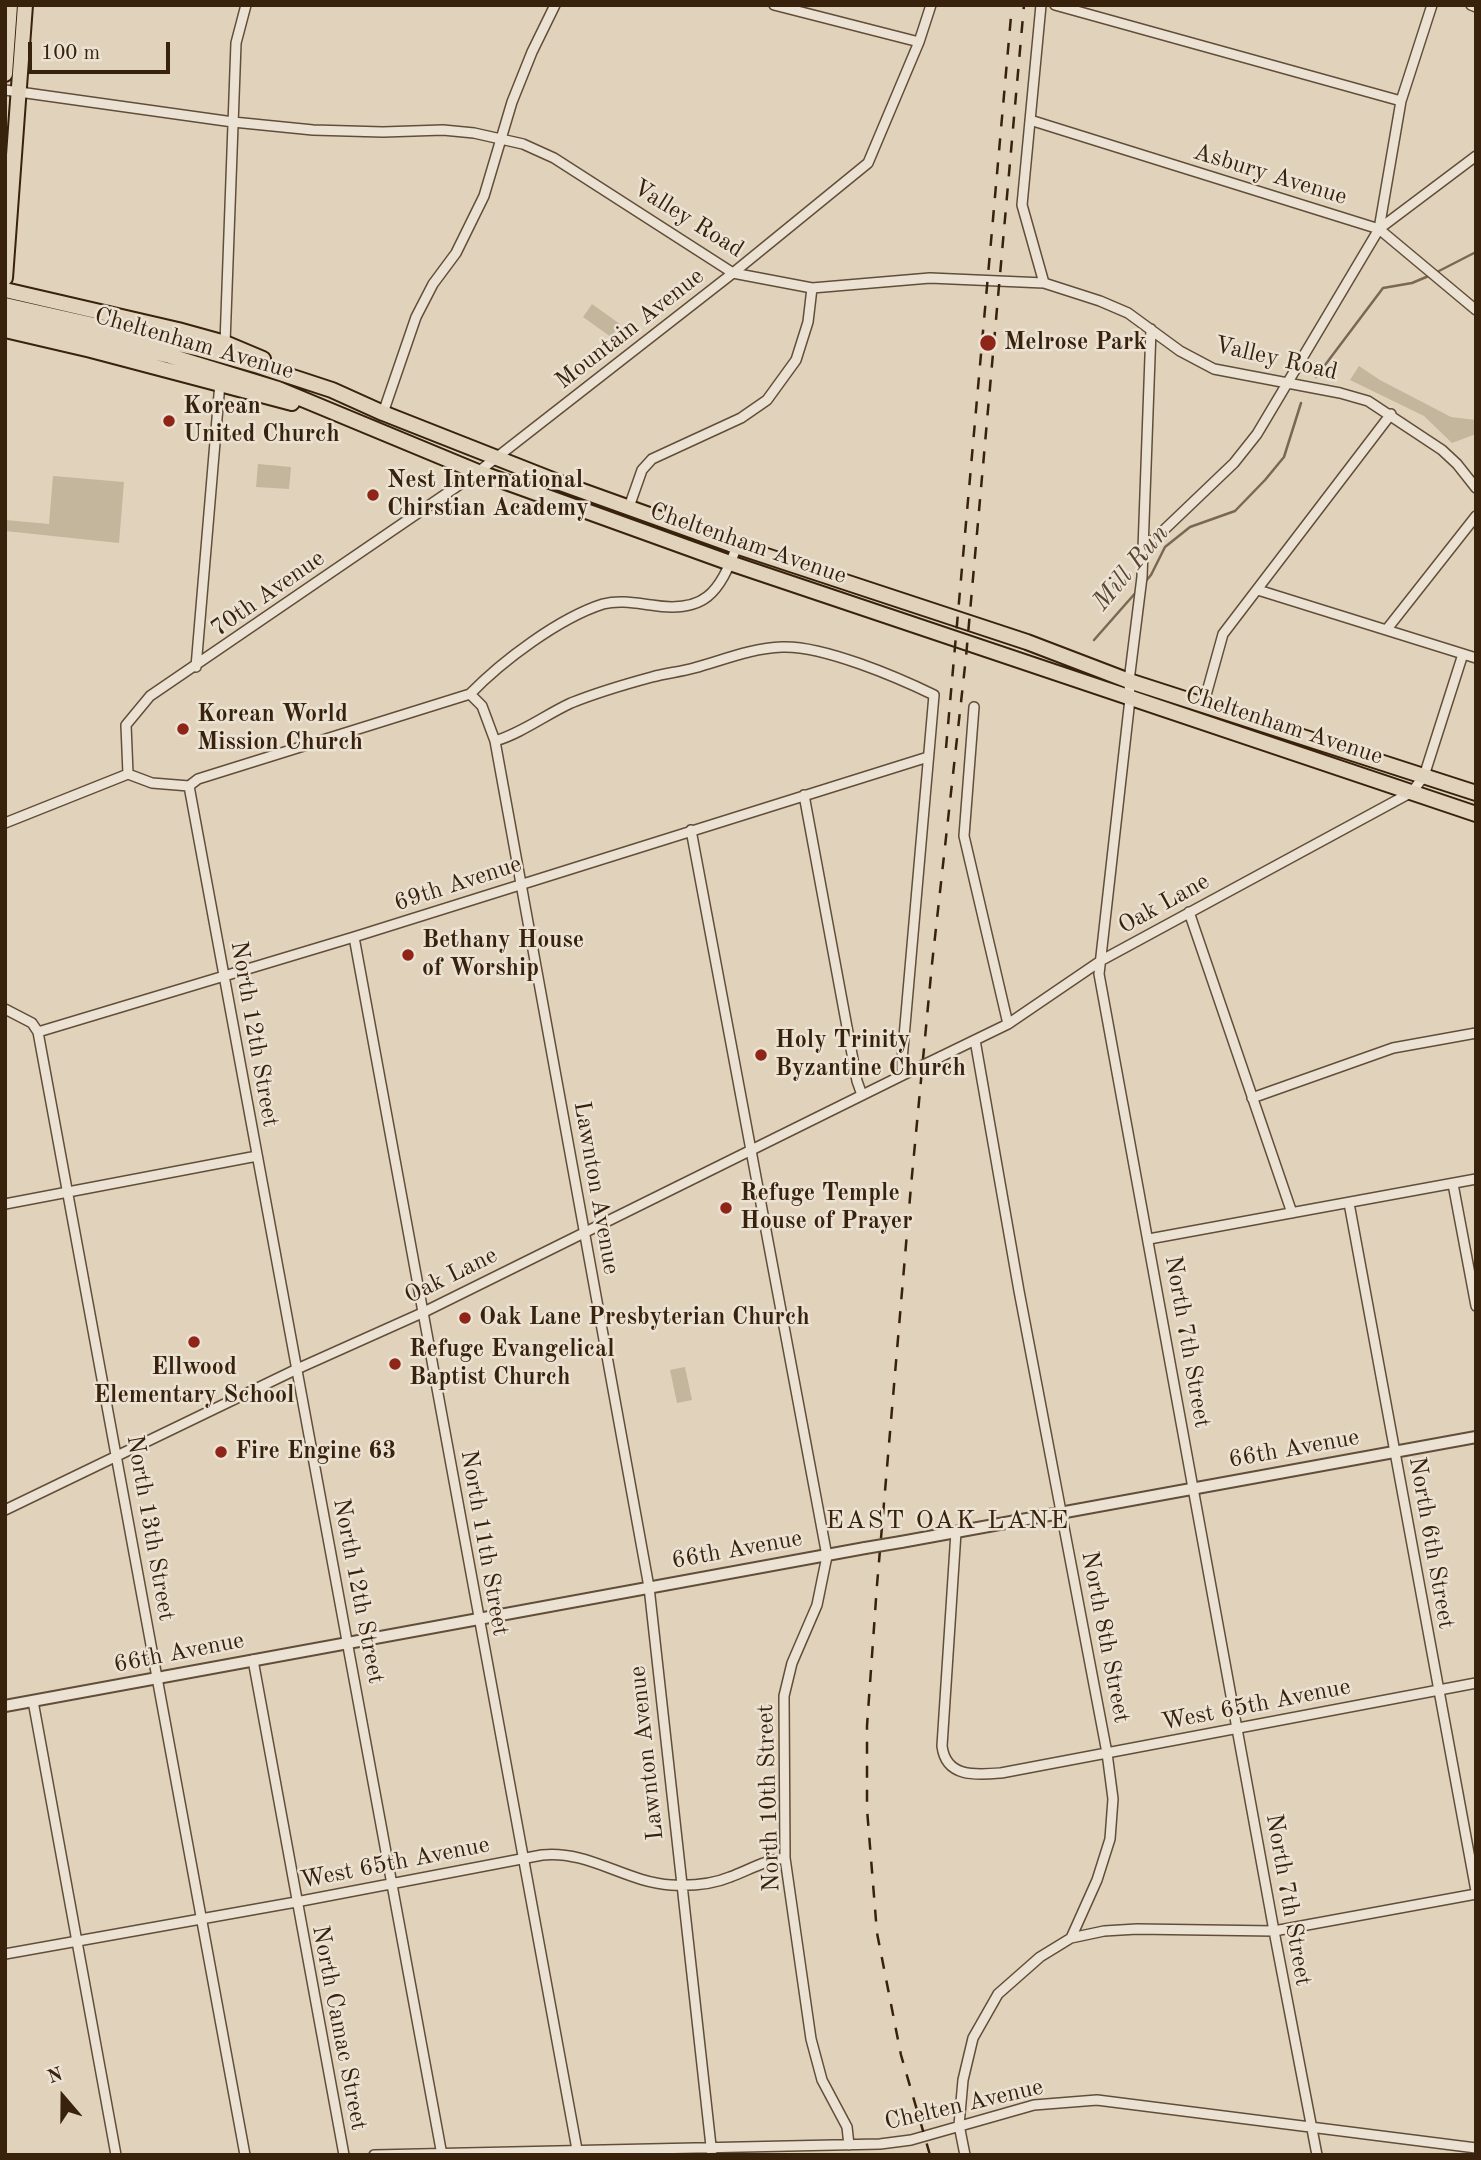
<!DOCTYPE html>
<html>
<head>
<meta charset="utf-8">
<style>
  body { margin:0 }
  #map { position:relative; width:1481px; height:2160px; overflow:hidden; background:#e1d3bb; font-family:"Old Standard TT",serif }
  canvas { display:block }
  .frame { position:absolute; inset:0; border:7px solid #38220c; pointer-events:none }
  .north { position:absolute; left:28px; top:2062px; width:70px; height:70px; -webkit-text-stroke:5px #ece2d3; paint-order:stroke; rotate:340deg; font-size:19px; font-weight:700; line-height:28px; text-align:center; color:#38220c }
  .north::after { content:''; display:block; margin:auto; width:24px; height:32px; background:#38220c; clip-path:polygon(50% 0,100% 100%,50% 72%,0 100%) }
  .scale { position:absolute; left:28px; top:42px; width:142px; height:32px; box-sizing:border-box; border:4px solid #38220c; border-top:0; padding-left:9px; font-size:21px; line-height:24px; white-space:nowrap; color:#38220c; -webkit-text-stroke:5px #ece2d3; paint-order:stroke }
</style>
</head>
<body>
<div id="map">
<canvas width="1481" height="2160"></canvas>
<div class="frame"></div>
<div class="north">N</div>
<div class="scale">100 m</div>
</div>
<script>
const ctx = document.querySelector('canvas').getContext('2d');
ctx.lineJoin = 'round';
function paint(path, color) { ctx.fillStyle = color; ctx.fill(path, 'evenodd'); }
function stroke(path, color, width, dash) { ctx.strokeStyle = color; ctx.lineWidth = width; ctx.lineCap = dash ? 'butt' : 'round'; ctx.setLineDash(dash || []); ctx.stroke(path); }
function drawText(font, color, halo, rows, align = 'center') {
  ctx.font = font + ' "Old Standard TT",serif'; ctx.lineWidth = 5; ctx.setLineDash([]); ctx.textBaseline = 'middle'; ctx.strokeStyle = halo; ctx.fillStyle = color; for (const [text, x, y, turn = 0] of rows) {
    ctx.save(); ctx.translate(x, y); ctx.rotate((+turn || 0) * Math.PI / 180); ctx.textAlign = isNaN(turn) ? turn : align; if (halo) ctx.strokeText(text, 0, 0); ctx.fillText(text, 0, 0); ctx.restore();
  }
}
paint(new Path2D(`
  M592,304L620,324L611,337L583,317Z
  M1359,366L1380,380L1451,417L1476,420V434L1452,443L1424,416L1350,380Z
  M258,464L291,467L289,489L256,487Z
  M53,476L124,482L119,543L5,531L6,520L49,524Z
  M685,1367L692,1400L677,1403L670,1370Z`), '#c4b59d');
stroke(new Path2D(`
  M1437,272L1476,252
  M1316,377L1383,288L1412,283L1431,275
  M1145,582L1151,575L1165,547L1190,527L1235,511L1265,480L1284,457L1301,403
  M1094,640L1138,590`), '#7b6852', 2.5);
const minor = new Path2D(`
  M774,5L919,42
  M1041,5L1022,205L1044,283
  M1055,5L1401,101
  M1471,5L1476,7
  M5,90L233,122L313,130L383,132L443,130L474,133L523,144L554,158L733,273L812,288L930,278L1044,283L1100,301L1128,313L1180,351L1214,369L1340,393L1368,401L1442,450L1457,464L1476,488
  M1030,120L1379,229L1476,310
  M1379,229L1401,101L1432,5
  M1151,329L1142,577L1129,681L1130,699L1099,974L1274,1931L1317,2155
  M225,343L236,43L246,5
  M383,413L416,317L433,284L456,253L484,196L512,102L532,52L555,5
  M629,507L642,470L652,459L741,418L767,400L796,360L808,322L812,288
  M1143,550L1234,463L1257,434L1379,229L1476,156
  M1258,590L1476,658
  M1387,629L1476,516
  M196,667L220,383
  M470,694L482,706L495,741L649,1587L712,2155
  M1203,706L1223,634L1391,414
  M974,707L964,836L1008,1024
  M495,741C522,733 545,715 571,703C596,693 626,684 652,677C666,673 680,672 694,668C723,660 752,648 782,647C822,645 897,677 934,695L902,1060V1075
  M128,774L126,725L150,696L478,472L733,273L868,163L919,42L931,5
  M189,786L442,2155
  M804,795L857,1081L862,1095
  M5,823L128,774L152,783L189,786L198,779L470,694C502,661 559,618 603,604C619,600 635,603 651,605C705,614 719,593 737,546
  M691,830L827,1556L817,1605L792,1663L784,1696L785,1858L811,2039L822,2080L847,2127L849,2145
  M1189,912L1292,1213
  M354,937L578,2155
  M5,1009L32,1023L38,1032L354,937L928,757
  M38,1032L245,2155
  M940,1057L1008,1024L1102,960L1412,792L1424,776L1463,654
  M1252,1098L1393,1048L1476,1033
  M1453,1184L1476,1306
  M1349,1203L1476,1891
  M5,1204L257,1156
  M1149,1239L1476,1179
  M5,1510L297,1369L422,1313L911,1071
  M956,1532L942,1746C946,1778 976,1775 1001,1773L1476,1683
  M253,1660L344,2155
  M33,1701L116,2155
  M1071,1938L1104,1931L1137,1929L1274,1931L1476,1894
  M5,1954L296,1902L542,1855C589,1850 625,1882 671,1885C691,1886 711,1885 730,1877C749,1870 765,1860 785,1858
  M374,2155L880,2144L911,2140L1034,2105L1097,2100L1476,2148
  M965,2155L959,2125L963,2080L973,2038L998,1994L1040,1957L1071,1938L1097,1880L1110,1839L1113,1799L1107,1753L1019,1291L975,1040`);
const tertiary = new Path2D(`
  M901,1542L1476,1437
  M5,1706L865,1548`);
const trunk = new Path2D(`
  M5,74L10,5
  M5,278L25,5
  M5,290L178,330L225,343L263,359
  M5,305L200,349L259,366L332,390L383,413L563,484L730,544L1027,642L1129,681L1476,793
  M5,318L170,356L278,389L478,472L730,563L1476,814
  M5,330L91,350L292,403`);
stroke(minor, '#624e38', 12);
stroke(tertiary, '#624e38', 14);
stroke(trunk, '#38220c', 18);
stroke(minor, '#ece2d3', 9);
stroke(tertiary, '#ece2d3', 10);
stroke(trunk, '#e1d3bb', 14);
stroke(new Path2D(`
  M946,748L1012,5
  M930,2155L901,2055L877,1933L867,1809V1726L877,1585L911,1186L932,964L966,657L1024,5`), '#38220c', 2.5, [12, 12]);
const minorBridge = new Path2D(`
  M911,1071L940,1057`);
const tertiaryBridge = new Path2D(`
  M865,1548L901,1542`);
stroke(minorBridge, '#624e38', 12, []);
stroke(tertiaryBridge, '#624e38', 14, []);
stroke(minorBridge, '#ece2d3', 9);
stroke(tertiaryBridge, '#ece2d3', 10);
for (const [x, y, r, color] of [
  [988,343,9,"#8f2418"],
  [169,421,7,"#8f2418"],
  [373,495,7,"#8f2418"],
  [183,729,7,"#8f2418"],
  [408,955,7,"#8f2418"],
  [761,1055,7,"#8f2418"],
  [726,1208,7,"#8f2418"],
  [465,1318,7,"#8f2418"],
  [194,1342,7,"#8f2418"],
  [395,1364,7,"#8f2418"],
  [221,1452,7,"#8f2418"]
]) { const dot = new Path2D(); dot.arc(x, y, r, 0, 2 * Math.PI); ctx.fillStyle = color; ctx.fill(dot); stroke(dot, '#ece2d3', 2.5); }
drawText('24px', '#38220c', '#ece2d3', [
  ["Asbury Avenue",1270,175,17],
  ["Valley Road",688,219,32],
  ["Mountain Avenue",630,329,-38],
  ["Cheltenham Avenue",194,344,16],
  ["Valley Road",1276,359,13],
  ["Cheltenham Avenue",748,544,19],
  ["70th Avenue",268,594,-35],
  ["Cheltenham Avenue",1284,726,18],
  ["69th Avenue",458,884,-18],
  ["Oak Lane",1164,904,-29],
  ["North 12th Street",254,1034,80],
  ["Lawnton Avenue",596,1188,80],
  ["Oak Lane",451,1276,-26],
  ["North 7th Street",1187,1342,80],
  ["66th Avenue",1294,1449,-10],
  ["North 13th Street",150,1528,80],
  ["North 11th Street",484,1543,80],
  ["North 6th Street",1431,1543,80],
  ["66th Avenue",737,1550,-10],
  ["North 12th Street",358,1591,79],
  ["North 8th Street",1105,1637,79],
  ["66th Avenue",179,1653,-11],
  ["West 65th Avenue",1256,1705,-11],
  ["Lawnton Avenue",647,1753,-96],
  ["North 10th Street",769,1798,-92],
  ["West 65th Avenue",395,1863,-11],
  ["North 7th Street",1288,1900,80],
  ["North Camac Street",339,2028,79],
  ["Chelten Avenue",964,2105,-13]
]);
drawText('bold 24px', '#38220c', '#ece2d3', [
  ["Melrose Park",1004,343],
  ["Korean",183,407],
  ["United Church",183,435],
  ["Nest International",387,481],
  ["Chirstian Academy",387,509],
  ["Korean World",197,715],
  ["Mission Church",197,743],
  ["Bethany House",422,941],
  ["of Worship",422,969],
  ["Holy Trinity",775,1041],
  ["Byzantine Church",775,1069],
  ["Refuge Temple",740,1194],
  ["House of Prayer",740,1222],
  ["Oak Lane Presbyterian Church",479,1318],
  ["Refuge Evangelical",409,1350],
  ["Baptist Church",409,1378],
  ["Ellwood",194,1368,"center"],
  ["Elementary School",194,1396,"center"],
  ["Fire Engine 63",235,1452]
], 'left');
drawText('italic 26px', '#5a452f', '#ece2d3', [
  ["Mill Run",1131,568,-50]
]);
ctx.letterSpacing = '2px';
drawText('26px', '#38220c', '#ece2d3', [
  ["EAST OAK LANE",948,1521]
]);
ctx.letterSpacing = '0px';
</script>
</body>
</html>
